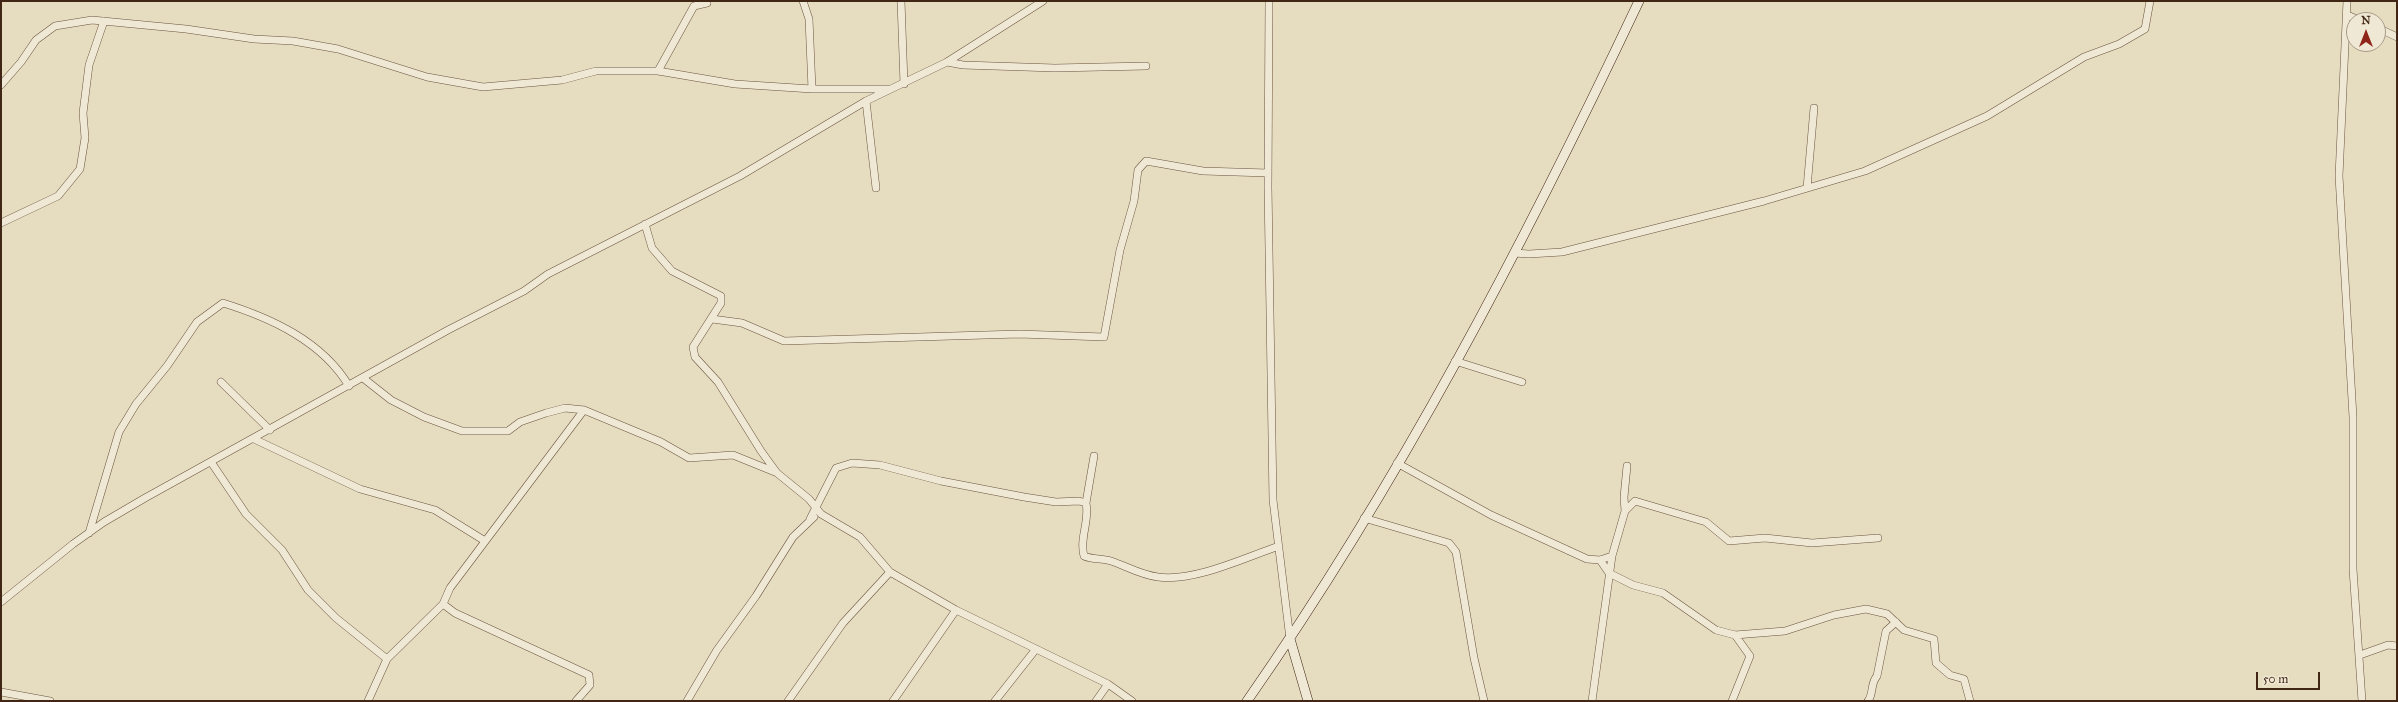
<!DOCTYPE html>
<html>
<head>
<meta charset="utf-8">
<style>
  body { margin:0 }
  #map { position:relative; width:2398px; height:702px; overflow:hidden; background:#e6dcbf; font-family:"IM FELL Great Primer",serif }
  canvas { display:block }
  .frame { position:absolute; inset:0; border:2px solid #412615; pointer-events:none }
  .north { position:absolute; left:2346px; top:12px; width:40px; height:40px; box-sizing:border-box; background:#efe8d5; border:1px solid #a99a88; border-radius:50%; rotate:0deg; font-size:11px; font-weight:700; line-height:16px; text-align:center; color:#412615 }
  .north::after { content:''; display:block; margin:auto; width:14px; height:18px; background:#8f2418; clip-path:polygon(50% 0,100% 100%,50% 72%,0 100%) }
  .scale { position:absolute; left:2256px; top:672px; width:64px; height:18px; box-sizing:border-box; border:2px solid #412615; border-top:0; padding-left:5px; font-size:12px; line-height:14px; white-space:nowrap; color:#412615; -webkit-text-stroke:3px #efe8d5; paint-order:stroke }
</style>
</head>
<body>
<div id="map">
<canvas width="2398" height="702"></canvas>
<div class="frame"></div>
<div class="north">N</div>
<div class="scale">50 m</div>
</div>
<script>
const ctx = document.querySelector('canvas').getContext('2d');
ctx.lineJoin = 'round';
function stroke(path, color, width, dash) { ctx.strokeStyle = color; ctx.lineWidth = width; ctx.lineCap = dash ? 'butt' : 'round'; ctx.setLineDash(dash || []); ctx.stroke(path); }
const street = new Path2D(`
  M803,1L809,19L812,89
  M901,1L904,84
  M1269,1L1268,187L1273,500L1290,639
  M2347,1L2339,176L2353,417V569L2362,701
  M2347,15L2359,20
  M2378,28L2397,37
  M947,62L963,65L1055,68L1146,66
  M658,71L694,6L707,3
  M1,85L21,62L36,40L55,26L92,20L186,29L254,39L293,41L338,49L427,77L483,87L562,80L596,71H658L735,84L812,89H889
  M866,101L876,188
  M1807,188L1814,108
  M1,223L58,196L80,169L85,138L83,113L89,65L104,21
  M645,224L652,248L672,271L721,296V303L693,347L695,357L718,382L761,451L777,473L809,499L821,514L860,537L890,572L956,610L1108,684L1132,701
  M1514,253L1529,254L1562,252L1764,201L1865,171L1987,116L2084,57L2119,44L2145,29L2150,1
  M712,319L742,323L784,341L1019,334L1104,337L1120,250L1134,201L1138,170L1146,161L1203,171L1268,173
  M1455,361L1522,382
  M363,378L391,400L424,417L462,431H508L520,422L546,413L565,408L584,410L661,442L689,458L733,455L775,472
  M221,382L270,430
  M254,439L360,489L435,510L485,541
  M211,462L246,514L282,550L308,590L336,618L387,659
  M1397,463L1491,515L1587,559L1600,560L1612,556L1625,511L1635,501L1706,522L1729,541L1765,538L1812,543L1878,538
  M1086,503L1094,456
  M1625,511L1624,497L1627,466
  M1364,518L1449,543L1456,552L1474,658L1484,701
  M810,519L836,468L852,463L880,465L941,481L1024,497L1056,502L1079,501L1086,503C1090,521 1079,538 1084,556C1093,560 1102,558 1111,561C1126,566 1141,575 1158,577C1194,582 1244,558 1279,546
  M89,533L119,432L136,404L167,366L197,322L223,303C271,318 322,341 349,386
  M1600,560L1609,573L1633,585L1663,593L1716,630L1735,635L1785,631L1834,615L1866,609L1887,614L1904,630L1934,639L1936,663L1950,675L1964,679L1970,701
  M1,602L73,544L104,522L145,498L448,330L524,291L548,274L740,176L866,101L947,62L1043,1
  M2360,655L2388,645L2397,646
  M1,692L50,701
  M368,701L387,659L443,604
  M576,701L590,685L589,675L455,613L443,604L450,588L584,410
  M687,701L717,650L756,596L793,537L814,517
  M788,701L843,623L890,572
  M893,701L956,610
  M995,701L1036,649
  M1096,701L1108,684
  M1592,701L1612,556
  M1732,701L1750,656L1735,635
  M1868,701C1874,693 1870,684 1877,676L1886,631L1896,622`);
const secondary = new Path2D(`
  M1290,639L1308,701
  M1247,701C1400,482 1525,242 1639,1`);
stroke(street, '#6a5440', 8);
stroke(secondary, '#412615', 10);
stroke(street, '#efe8d5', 7);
stroke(secondary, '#efe8d5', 9);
</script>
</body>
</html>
